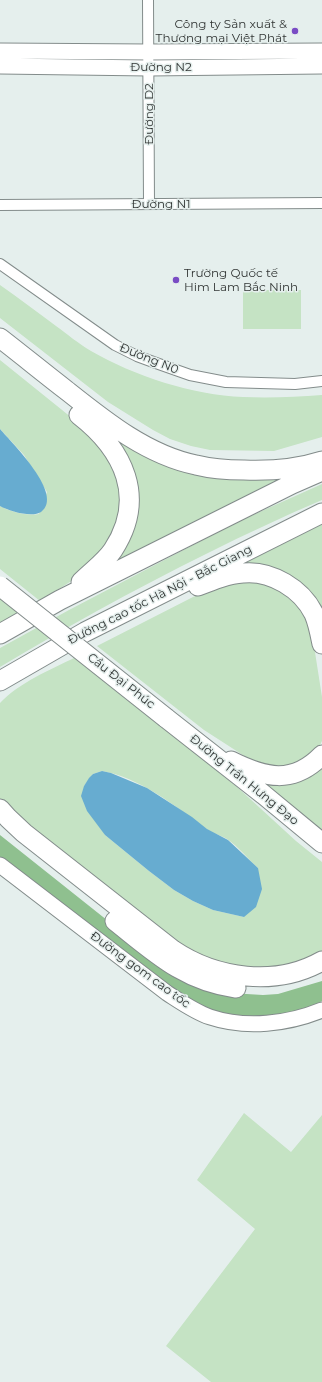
<!DOCTYPE html>
<html>
<head>
<meta charset="utf-8">
<style>
  body { margin:0 }
  canvas { display:block; background:#e5efed }
</style>
</head>
<body>
<canvas width="322" height="1382"></canvas>
<script>
const ctx = document.querySelector('canvas').getContext('2d');
ctx.lineJoin = 'round';
function paint(path, color) { ctx.fillStyle = color; ctx.fill(path, 'evenodd'); }
function stroke(path, color, width, dash) { ctx.strokeStyle = color; ctx.lineWidth = width; ctx.lineCap = dash ? 'butt' : 'round'; ctx.setLineDash(dash || []); ctx.stroke(path); }
function drawText(font, color, halo, rows, align = 'center') {
  ctx.font = font + ' Montserrat,sans-serif'; ctx.lineWidth = 3; ctx.setLineDash([]); ctx.textBaseline = 'middle'; ctx.strokeStyle = halo; ctx.fillStyle = color; for (const [text, x, y, turn = 0] of rows) {
    ctx.save(); ctx.translate(x, y); ctx.rotate((+turn || 0) * Math.PI / 180); ctx.textAlign = isNaN(turn) ? turn : align; if (halo) ctx.strokeText(text, 0, 0); ctx.fillText(text, 0, 0); ctx.restore();
  }
}
paint(new Path2D(`
  M0,285C19,298 37,312 56,326C67,334 79,344 91,351C134,376 193,395 243,397C270,398 296,397 322,395V437L274,451L210,450L191,446L170,439L153,430L108,402L0,318Z
  M243,290H301V329H243Z
  M0,360L72,418L109,454L122,490L116,534L84,573L40,601L0,569V506C11,512 26,516 39,514L47,492L24,455L0,429Z
  M111,436L164,460L303,474L105,569L126,536Z
  M322,484V500C245,533 170,571 97,611C64,629 32,648 0,667V648L69,610L235,523Z
  M322,520V632L307,597L223,569Z
  M257,580L285,593L302,609L312,633L322,697V741L316,753L283,771L249,759L204,730L97,646L193,597L226,583Z
  M0,596L20,612L0,623Z
  M76,657L236,786L296,841L322,862V955L272,972L192,958L0,802V703C20,682 50,670 76,657ZM102,771C138,777 176,806 205,828C211,833 220,835 227,839C238,846 248,859 258,868L244,917L213,910L193,901L174,890L149,871L105,835L84,786L93,774Z
  M322,762V830L255,776Z
  M244,1113L291,1152L322,1115V1382H211L166,1346L255,1229L197,1180Z`), '#c5e3c4');
paint(new Path2D(`
  M0,835L137,944L230,993L263,995L278,994L322,981V1001C292,1018 251,1021 218,1013C207,1010 197,1004 186,1000L0,859Z`), '#8fc08f');
paint(new Path2D(`
  M0,429C12,443 65,495 41,512C32,518 9,511 0,506Z
  M102,771L111,773L147,788L192,817L207,829L228,840L258,868L262,889L256,907L244,917L213,910L193,901L174,890L149,871L105,835L87,811L81,796L84,786L89,778L93,774Z`), '#67acd0');
const street = new Path2D(`
  M148,0L149,204
  M0,205L322,203
  M0,264L115,345L137,356L156,363L190,375L226,382L295,384L322,381`);
const secondary = new Path2D(`
  M0,51L149,52L322,51
  M0,66L149,68L322,66
  M0,865L167,993C181,1002 195,1012 210,1017C246,1029 288,1024 322,1010`);
const highway = new Path2D(`
  M0,338C22,355 44,373 66,390C105,421 147,455 196,465C212,469 228,470 244,470C271,471 297,469 322,461
  M79,415C124,450 147,498 113,550C105,562 92,571 81,582
  M198,586C213,580 228,574 243,573C271,570 302,589 314,614C318,623 320,634 322,644
  M0,634L60,600L292,484L322,471
  M0,681L85,632L322,513
  M166,718L264,795L322,843
  M231,761C265,778 293,785 322,755
  M0,809L8,818L24,833L173,950C216,979 276,987 322,961
  M115,921C154,952 184,981 236,988`);
stroke(street, '#838c8b', 12);
stroke(secondary, '#838c8b', 17);
stroke(highway, '#838c8b', 21);
stroke(street, '#fff', 10);
stroke(secondary, '#fff', 15);
stroke(highway, '#fff', 19);
const highwayBridge = new Path2D(`
  M0,586L166,718`);
stroke(highwayBridge, '#838c8b', 21, []);
stroke(highwayBridge, '#fff', 19);
for (const [x, y, r, color] of [
  [295,31,4,"#794cc4"],
  [176,280,4,"#794cc4"]
]) { const dot = new Path2D(); dot.arc(x, y, r, 0, 2 * Math.PI); ctx.fillStyle = color; ctx.fill(dot); stroke(dot, '#e5efed', 1.5); }
drawText('12px', '#323635', '#e5efed', [
  ["Công ty Sản xuất &",287,24],
  ["Thương mại Việt Phát",287,38],
  ["Trường Quốc tế",184,273,"left"],
  ["Him Lam Bắc Ninh",184,287,"left"]
], 'right');
drawText('12px', '#323635', '#e5efed', [
  ["Đường N2",161,67],
  ["Đường D2",149,114,-90],
  ["Đường N1",161,204],
  ["Đường N0",149,359,22],
  ["Đường cao tốc Hà Nội - Bắc Giang",160,595,-27],
  ["Cầu Đại Phúc",121,681,38],
  ["Đường Trần Hưng Đạo",244,780,39],
  ["Đường gom cao tốc",140,970,36]
]);
</script>
</body>
</html>
